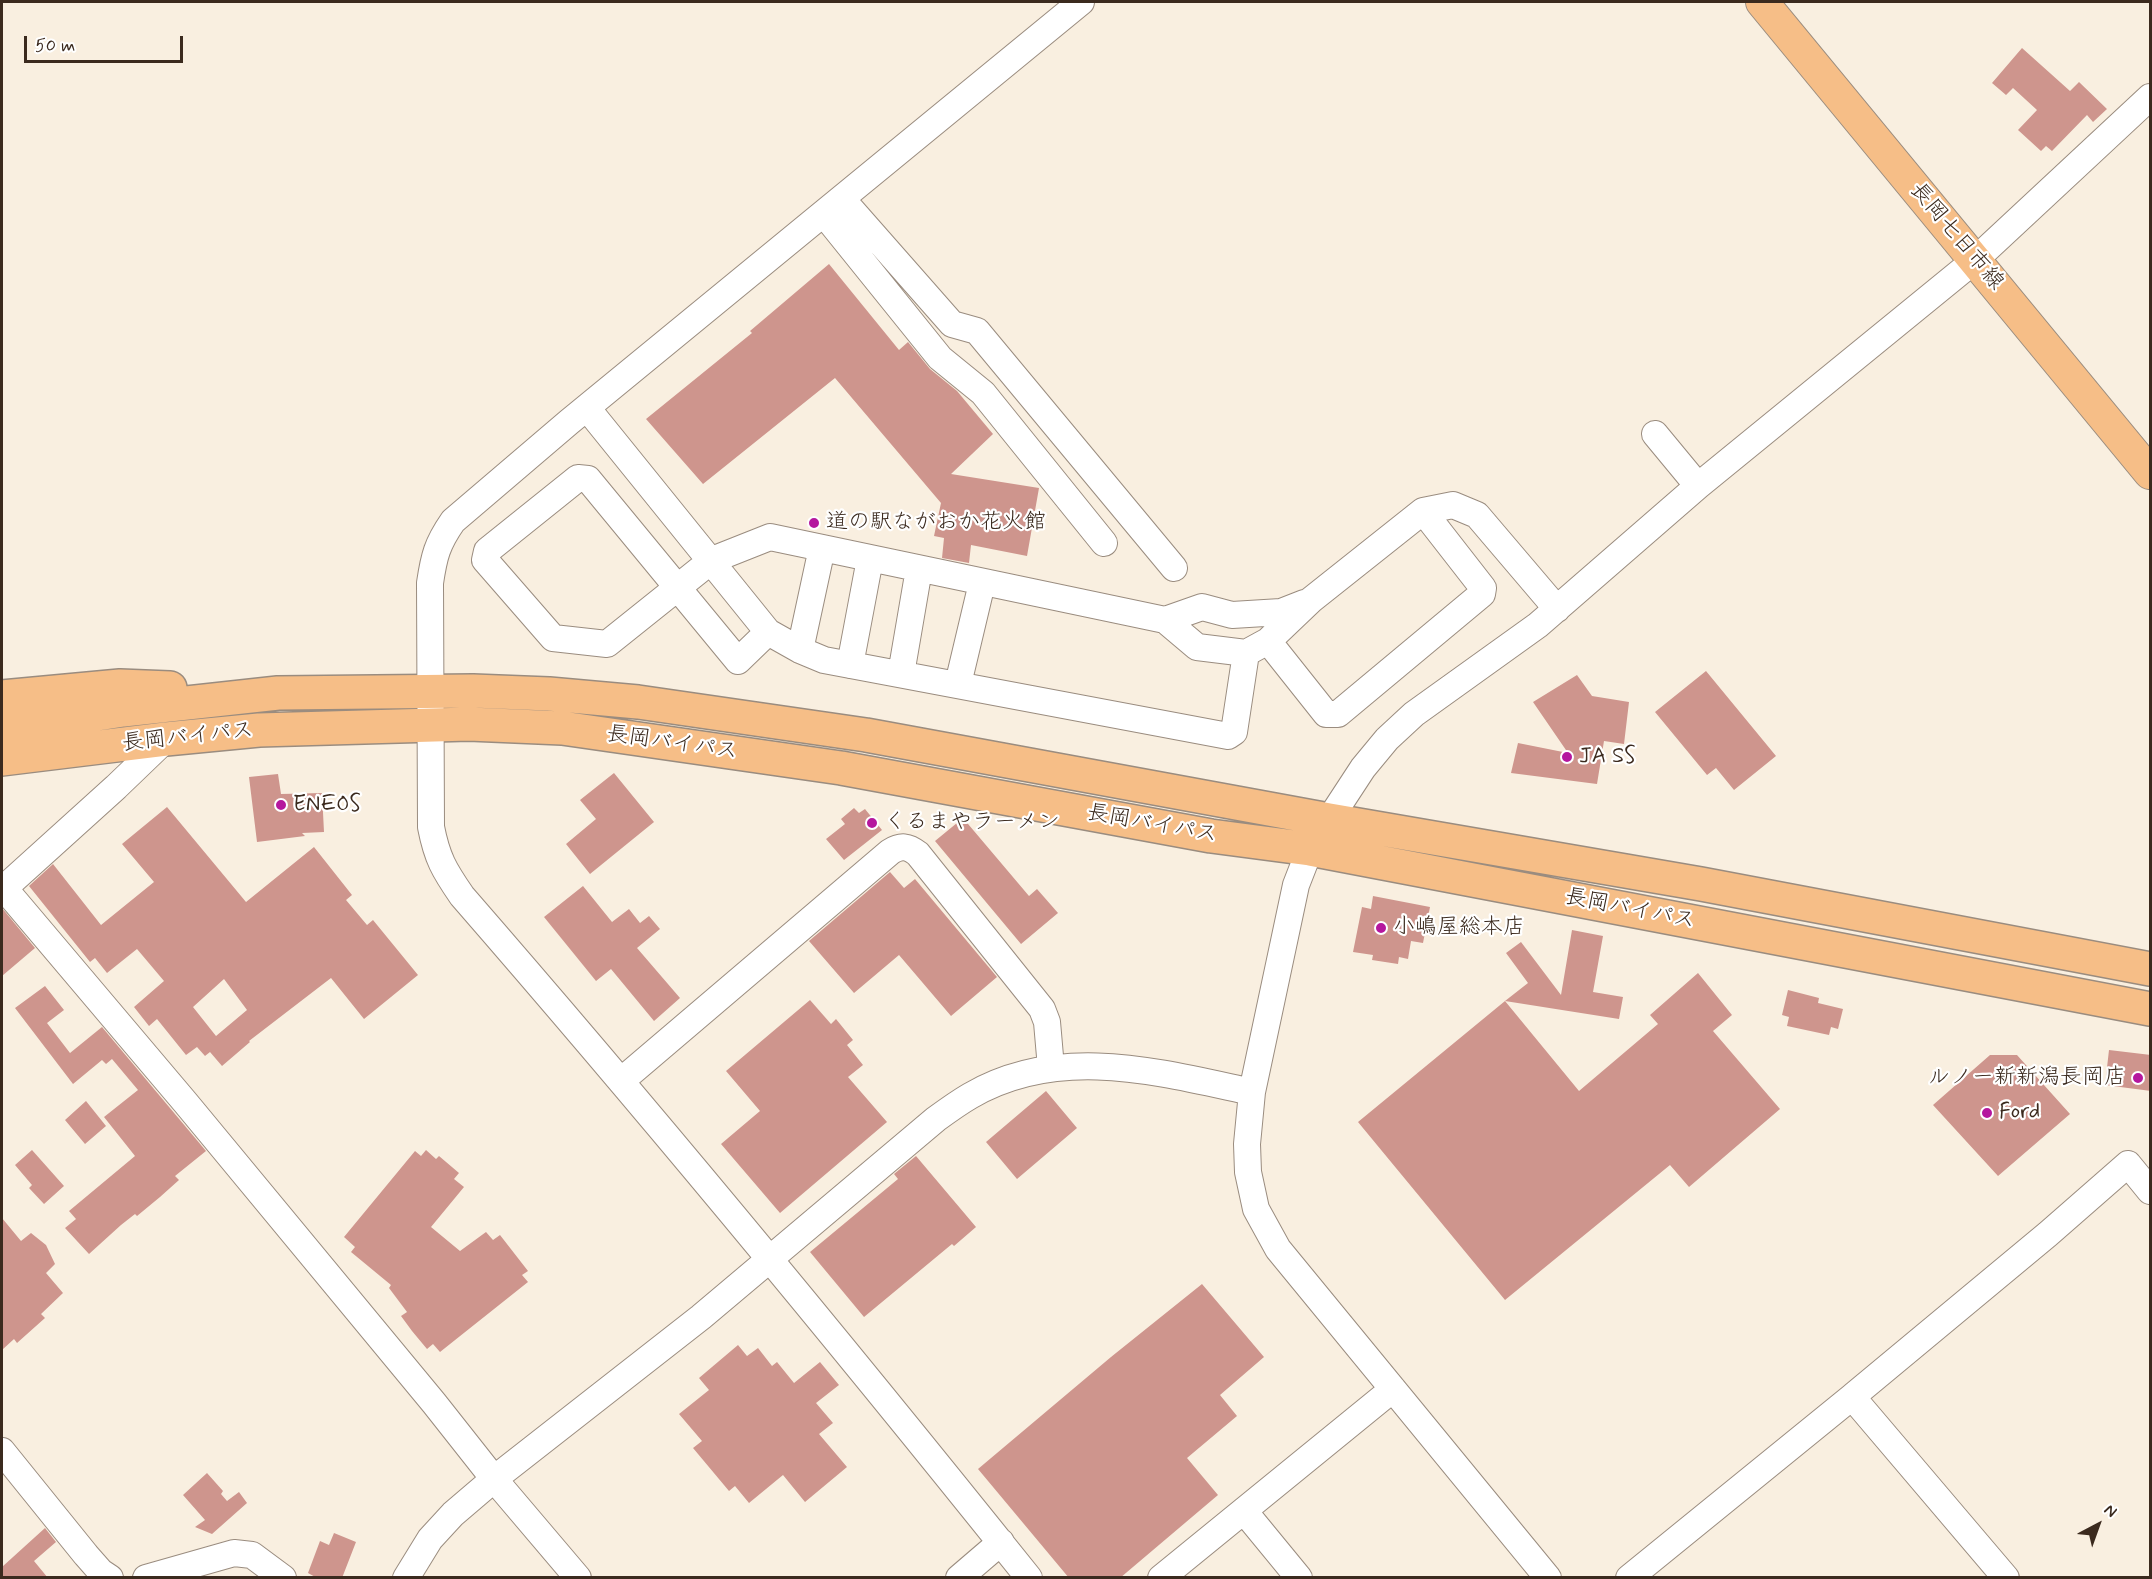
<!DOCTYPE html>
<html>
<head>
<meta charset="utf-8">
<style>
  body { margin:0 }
  #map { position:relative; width:2152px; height:1579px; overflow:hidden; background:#f9efe0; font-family:Mynerve,sans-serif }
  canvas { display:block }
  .frame { position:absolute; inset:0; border:3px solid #3b2a1e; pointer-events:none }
  .north { position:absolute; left:2068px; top:1495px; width:60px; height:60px; -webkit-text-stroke:4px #fff; paint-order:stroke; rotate:41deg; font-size:16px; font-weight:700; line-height:24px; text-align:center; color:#3b2a1e }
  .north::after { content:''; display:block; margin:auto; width:21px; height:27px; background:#3b2a1e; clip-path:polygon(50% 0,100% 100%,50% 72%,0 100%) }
  .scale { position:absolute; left:24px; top:36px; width:159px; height:27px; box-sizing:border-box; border:3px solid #3b2a1e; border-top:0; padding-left:8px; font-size:18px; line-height:21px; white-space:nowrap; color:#3b2a1e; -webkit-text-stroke:4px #fff; paint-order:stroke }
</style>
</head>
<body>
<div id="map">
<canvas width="2152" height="1579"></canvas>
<div class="frame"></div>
<div class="north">N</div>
<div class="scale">50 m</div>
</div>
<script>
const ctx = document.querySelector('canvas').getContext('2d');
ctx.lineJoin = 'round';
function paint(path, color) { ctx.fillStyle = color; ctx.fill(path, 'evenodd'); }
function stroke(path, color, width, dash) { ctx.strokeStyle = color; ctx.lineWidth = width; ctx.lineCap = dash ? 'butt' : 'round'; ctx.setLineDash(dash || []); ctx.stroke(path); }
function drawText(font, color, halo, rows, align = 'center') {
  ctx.font = font + ' Mynerve,"Klee One",sans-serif'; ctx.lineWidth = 4.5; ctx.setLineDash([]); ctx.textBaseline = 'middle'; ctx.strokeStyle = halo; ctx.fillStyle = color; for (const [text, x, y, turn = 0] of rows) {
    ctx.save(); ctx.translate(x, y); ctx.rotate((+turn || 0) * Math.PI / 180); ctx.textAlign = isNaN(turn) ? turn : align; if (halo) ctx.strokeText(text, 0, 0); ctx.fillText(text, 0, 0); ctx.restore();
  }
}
paint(new Path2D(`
  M2022,48L2070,91L2079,82L2107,109L2093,122L2087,115L2052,151L2046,146L2041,151L2018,130L2037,110L2013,88L2006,95L1992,83Z
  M829,264L899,350L908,342L930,369L957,391L993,434L951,474L1039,488L1027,556L971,545L969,563L942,558L944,538L934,536L941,503L835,378L703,484L646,419L752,333L750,331Z
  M1706,671L1776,756L1734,790L1716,768L1707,775L1655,712Z
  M1577,675L1592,696L1629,702L1624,744L1604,741L1597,784L1511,773L1518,743L1568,753L1533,702Z
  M614,773L654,822L590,874L566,844L596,819L580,800Z
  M278,774L281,794L322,793L324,832L302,833L305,836L257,842L249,777Z
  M167,807L246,902L314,847L352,895L346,900L367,925L373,920L418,975L364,1019L331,978L249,1041L250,1042L222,1066L210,1052L205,1056L197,1047L186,1055L157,1019L149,1026L134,1007L164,981L137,949L107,973L95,958L90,962L29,886L53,864L101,925L154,882L122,844ZM224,979L247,1010L216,1036L193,1007Z
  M854,808L859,813L865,809L882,830L844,860L826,839L845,824L841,819Z
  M963,818L1029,896L1037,889L1058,913L1021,944L935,841Z
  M890,872L904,888L915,879L997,977L951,1016L899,955L854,993L809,941Z
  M583,886L612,922L629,909L640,923L649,916L660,929L637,948L680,998L654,1021L611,969L596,981L544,917Z
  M1373,896L1430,907L1423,943L1411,941L1408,959L1399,957L1398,964L1372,960L1373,955L1353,952L1362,907L1371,909Z
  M2,908L35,948L2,976Z
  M1572,930L1603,936L1593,992L1623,997L1619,1019L1505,1001L1528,983L1506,953L1521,942L1561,995Z
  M1698,973L1732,1015L1713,1031L1780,1109L1689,1187L1670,1165L1505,1300L1358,1122L1505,1001L1579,1091L1658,1024L1650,1015Z
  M45,986L64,1010L47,1023L70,1053L102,1027L206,1151L175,1176L179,1180L160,1197L137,1216L135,1214L121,1225L89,1254L65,1228L76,1219L69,1211L135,1156L104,1117L138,1090L112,1059L106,1064L102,1060L73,1084L15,1008Z
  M1788,990L1819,998L1818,1003L1843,1009L1838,1029L1831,1027L1829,1035L1787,1026L1789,1017L1782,1015Z
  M810,1000L831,1024L836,1019L853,1040L847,1045L863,1065L848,1077L887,1122L780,1213L721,1144L760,1111L726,1071Z
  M2109,1050L2151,1055V1091L2105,1085Z
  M1990,1055H2017L2070,1114L1998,1176L1933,1105Z
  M1046,1091L1077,1128L1017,1179L986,1142Z
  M86,1101L106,1126L85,1144L65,1120Z
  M32,1150L64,1186L44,1204L29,1188L32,1185L15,1165Z
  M426,1150L436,1159L439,1156L459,1173L454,1179L464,1187L431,1227L460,1251L486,1232L493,1240L500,1235L528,1271L522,1275L528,1282L440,1352L433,1344L427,1349L412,1331L401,1316L407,1312L389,1288L391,1285L351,1252L355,1247L344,1237L415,1151L421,1156Z
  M916,1156L976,1227L954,1246L952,1244L864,1317L810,1252L898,1179L894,1174Z
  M2,1218L21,1241L31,1233L46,1245L55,1264L46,1273L63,1293L41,1314L45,1318L17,1343L14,1339L2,1350Z
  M1202,1284L1264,1357L1220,1395L1237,1416L1187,1458L1218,1495L1120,1578H1069L978,1469L1111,1357Z
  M738,1345L747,1356L758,1348L772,1366L777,1362L794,1383L820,1362L839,1385L816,1403L833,1423L819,1434L847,1467L805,1502L783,1475L749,1503L735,1486L729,1491L693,1448L702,1441L679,1414L709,1390L699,1378Z
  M207,1473L223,1491L221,1494L227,1501L239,1492L247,1503L212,1534L195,1527L205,1520L183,1495Z
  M45,1528L56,1542L34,1561L48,1578H2V1567Z
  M334,1533L356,1542L342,1578H317L308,1573L320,1541L329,1545Z`), '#ce958d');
const minor = new Path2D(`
  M842,199L952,324L977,331L1174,568
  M824,214L940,358L983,393L1104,543
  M587,408L768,632L800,650L824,660L1228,736L1234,732L1246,653
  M1655,434L1698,486
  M1165,620L1202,607L1232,615L1281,612L1304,603
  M768,632L738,661L588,479L578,478L487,551L485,560L553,638L607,644L712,560L770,537L1165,620L1197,647L1246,653L1268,641L1311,600L1423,511L1453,505L1477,515L1557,609
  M1268,641L1326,714H1338L1482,594L1483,588L1423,511
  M800,650L822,548
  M850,665L870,559
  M901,674L919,569
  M958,684L982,583
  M4,888L185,1102L434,1403L494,1479L578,1578
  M2,890L116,787L166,739
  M621,1081L890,852C901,845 908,846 918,854L1042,1009L1047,1022L1051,1068
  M1853,1396L2048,1234L2128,1164L2150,1191
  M2,1451L86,1555L101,1572L110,1578
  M1244,1511L1299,1578
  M146,1578L234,1553L252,1555L283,1578
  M406,1578L430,1539L453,1514L494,1479L701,1317L936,1119C947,1111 958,1103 970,1096C1059,1044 1158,1072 1252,1092
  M959,1578L1001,1542
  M1029,1578C844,1347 656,1119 462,896C444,870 437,858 431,827L430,583C434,556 437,544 453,521L569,422L1081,2
  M1161,1578L1393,1389
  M1548,1578L1278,1249L1256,1209L1248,1172L1247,1144L1252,1092L1296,885L1310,849L1363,768L1387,739L1414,714L1538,625L1698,486L1975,260L2150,97
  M1629,1578L1853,1396L1859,1405L2006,1578`);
const major = new Path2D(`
  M1762,2L2150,473`);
const highway = new Path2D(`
  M2,697L120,686L170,688
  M2,729L123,710L278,693L473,691L549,694L638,702L866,735L1329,820L1701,884L2150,969
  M2,759L166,739L259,730L469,724L562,728L841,768L1211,836L1310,849L2150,1009`);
stroke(minor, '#9a8c7f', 28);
stroke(major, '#9a8c7f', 34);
stroke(highway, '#9a8c7f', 36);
stroke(minor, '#fff', 26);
stroke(major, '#f6be87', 32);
stroke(highway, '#f6be87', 33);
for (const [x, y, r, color] of [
  [814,523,6,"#b5179e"],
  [1567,757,6,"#b5179e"],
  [281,805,6,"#b5179e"],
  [872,823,6,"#b5179e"],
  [1381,928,6,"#b5179e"],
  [2138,1078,6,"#b5179e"],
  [1987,1113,6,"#b5179e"]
]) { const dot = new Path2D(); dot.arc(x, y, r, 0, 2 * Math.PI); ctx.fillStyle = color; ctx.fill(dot); stroke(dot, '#fff', 2); }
drawText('22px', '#3b2a1e', '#fff', [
  ["長岡七日市線",1956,237,50],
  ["長岡バイパス",188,738,-6],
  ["長岡バイパス",672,744,8],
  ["長岡バイパス",1152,825,10],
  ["長岡バイパス",1630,910,11]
]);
drawText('22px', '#3b2a1e', '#fff', [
  ["道の駅ながおか花火館",826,523],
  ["JA SS",1579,757],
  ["ENEOS",293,805],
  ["くるまやラーメン",884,823],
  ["小嶋屋総本店",1393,928],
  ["ルノー新新潟長岡店",2126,1078,"right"],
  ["Ford",1999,1113]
], 'left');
</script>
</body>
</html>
